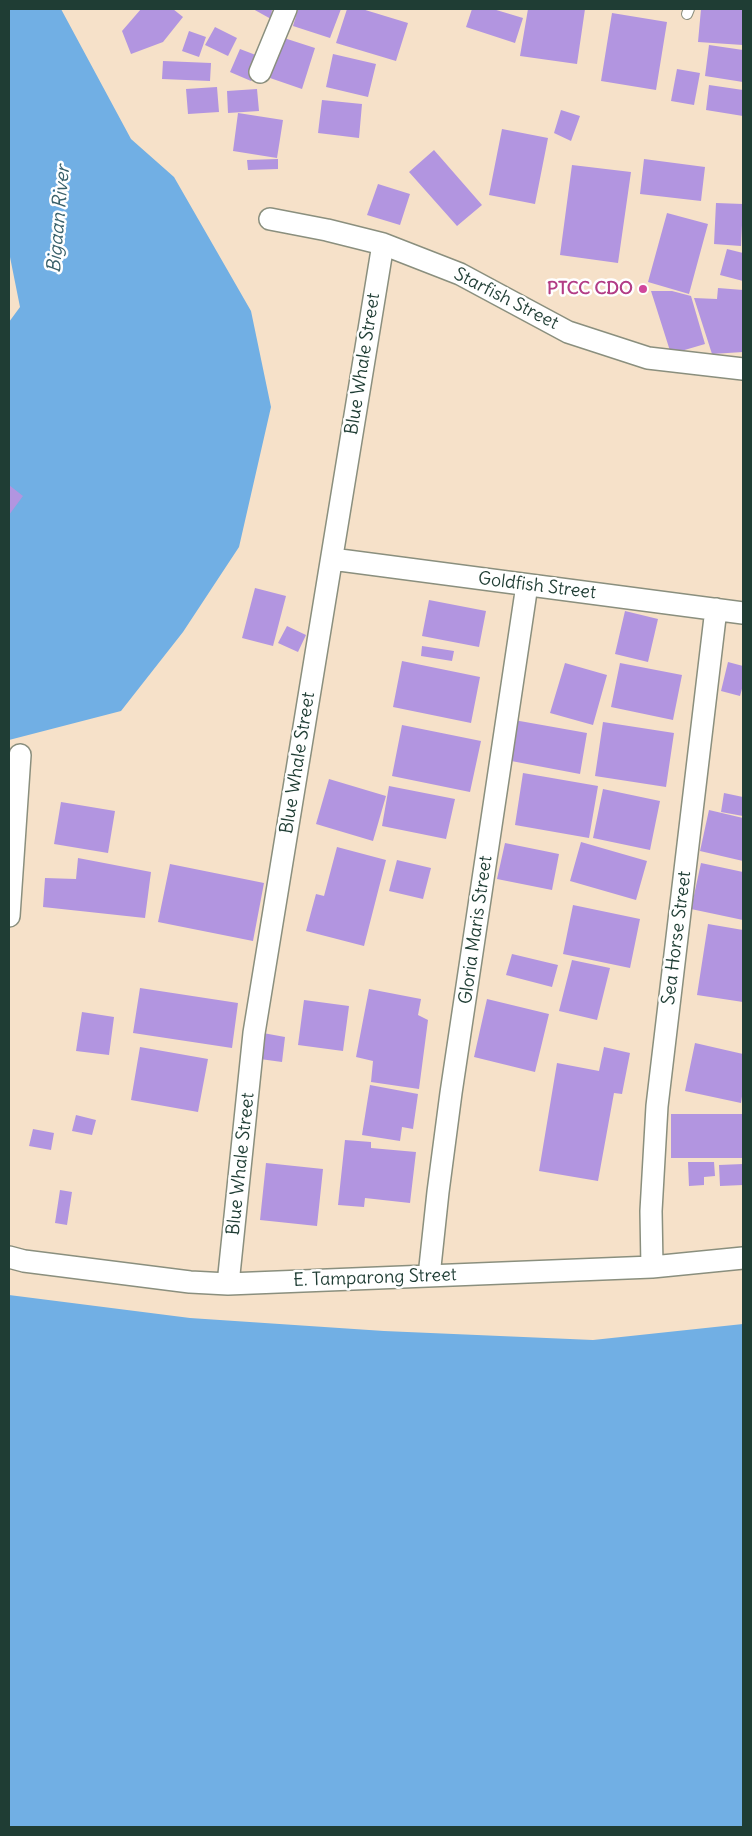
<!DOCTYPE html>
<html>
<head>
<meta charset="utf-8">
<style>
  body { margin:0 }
  #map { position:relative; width:752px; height:1836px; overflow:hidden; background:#f6e1c9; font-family:Delius,sans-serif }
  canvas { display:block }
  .frame { position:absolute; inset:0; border:10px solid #1f3d34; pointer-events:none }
</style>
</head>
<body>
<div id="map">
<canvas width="752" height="1836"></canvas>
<div class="frame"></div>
</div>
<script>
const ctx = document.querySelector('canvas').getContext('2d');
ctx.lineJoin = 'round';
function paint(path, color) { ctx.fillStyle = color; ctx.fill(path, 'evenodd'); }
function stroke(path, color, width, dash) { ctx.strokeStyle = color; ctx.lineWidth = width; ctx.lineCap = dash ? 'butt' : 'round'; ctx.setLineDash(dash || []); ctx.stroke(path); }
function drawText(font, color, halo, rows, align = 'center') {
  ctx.font = font + ' Delius,sans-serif'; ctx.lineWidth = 5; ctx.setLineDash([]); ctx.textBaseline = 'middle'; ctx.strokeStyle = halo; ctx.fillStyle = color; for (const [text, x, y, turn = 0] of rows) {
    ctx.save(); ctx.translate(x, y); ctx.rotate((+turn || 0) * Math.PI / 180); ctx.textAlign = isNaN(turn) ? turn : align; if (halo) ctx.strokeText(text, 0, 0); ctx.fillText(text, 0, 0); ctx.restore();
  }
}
paint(new Path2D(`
  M9,9H61L131,139L174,177L251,311L271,407L239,547L183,632L121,711L9,740V322L20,307L9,252Z
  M9,1295L190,1318L384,1331L593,1340L743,1324V1827H9Z`), '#71afe4');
paint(new Path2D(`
  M141,9H173L183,17L163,42L131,54L122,31Z
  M253,9H272L271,19Z
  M298,9H341L330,38L293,26Z
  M347,9H362L408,23L396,61L336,43Z
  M472,9H493L523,18L515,43L466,27Z
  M528,9H585L577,64L520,56Z
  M701,9H743V45L698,42Z
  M612,13L667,22L656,90L601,81Z
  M215,27L237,38L228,56L205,45Z
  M189,31L206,37L199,57L182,51Z
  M284,38L315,48L302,89L270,78Z
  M709,45L743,50V82L705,76Z
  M240,49L261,57L251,81L230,72Z
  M333,54L376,64L368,97L326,87Z
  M163,61L211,63L210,81L162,79Z
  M677,69L700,73L694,105L671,101Z
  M709,85L743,90V116L706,110Z
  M217,87L219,112L188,114L186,89Z
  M257,89L259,111L228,113L227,91Z
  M322,100L362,104L359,138L318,133Z
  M561,110L580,116L571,141L554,133Z
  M238,113L283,120L277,158L233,151Z
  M502,129L548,138L535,204L489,195Z
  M434,150L482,205L457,226L409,172Z
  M278,159V169L248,170L247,160Z
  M644,159L705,167L701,201L640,194Z
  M572,165L631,172L618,263L560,255Z
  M378,184L410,194L400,225L367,215Z
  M716,203L743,204L741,246L714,244Z
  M667,213L708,224L689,294L648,282Z
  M727,249L743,253V281L720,275Z
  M718,288L743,290V352L712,354L694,298L717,299Z
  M651,291H672L691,296L705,344L671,354Z
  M9,485L23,496L9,515Z
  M255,588L286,596L273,646L242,638Z
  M429,600L486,611L479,647L422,636Z
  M625,611L658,619L648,662L615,654Z
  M287,626L306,635L298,652L278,643Z
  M422,646L454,651L452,661L421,656Z
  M402,661L480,677L471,723L393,707Z
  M728,662L743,666V685L740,696L721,691Z
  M565,663L607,675L593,725L550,713Z
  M620,663L682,675L673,720L611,707Z
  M514,720L587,733L580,774L506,760Z
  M603,722L674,733L666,787L595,776Z
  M402,725L481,741L470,792L392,776Z
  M523,773L598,786L589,838L515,825Z
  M329,779L386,796L373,841L316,824Z
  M389,786L455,799L446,839L382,826Z
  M603,789L660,801L650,850L593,838Z
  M724,793L743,797V816L721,812Z
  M61,802L115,811L108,853L54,844Z
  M709,810L743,818V861L700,851Z
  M581,842L647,861L636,900L570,881Z
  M505,843L559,854L552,890L497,879Z
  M337,847L386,860L364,946L306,931L316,894L324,896Z
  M78,858L151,872L145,918L43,907L45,878L76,879Z
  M397,860L431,868L423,899L389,891Z
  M701,863L743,872V920L691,909Z
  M170,864L264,883L253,941L158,922Z
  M573,905L640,919L630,968L563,954Z
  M708,924L743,930V1002L697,995Z
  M512,954L558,965L552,987L506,975Z
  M572,960L610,968L597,1020L559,1011Z
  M140,988L238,1003L232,1048L133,1033Z
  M369,989L421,999L418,1015L428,1020L419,1089L371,1082L373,1061L356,1057Z
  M487,999L549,1014L535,1072L474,1057Z
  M304,1000L349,1006L343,1051L298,1045Z
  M82,1012L114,1017L109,1055L76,1051Z
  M263,1033L285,1037L282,1062L260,1059Z
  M695,1043L743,1054V1090L741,1103L685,1091Z
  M140,1047L208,1059L198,1112L131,1100Z
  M604,1047L630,1053L622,1094L614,1093L598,1181L539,1171L557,1063L599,1071Z
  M370,1085L418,1094L413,1129L402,1127L400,1141L362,1135Z
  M671,1114H743V1158H671Z
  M76,1115L96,1120L92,1135L72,1131Z
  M33,1129L54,1133L51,1150L29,1146Z
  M345,1140L371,1142V1148L416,1152L410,1203L365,1198L364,1207L338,1205Z
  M688,1162H714L715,1176L704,1177V1185L689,1186Z
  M266,1163L323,1169L317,1226L260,1220Z
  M743,1164V1185L720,1186L719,1165Z
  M60,1190L72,1192L67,1225L55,1223Z`), '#b295e0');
const lane = new Path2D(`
  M687,14L689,9`);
const street = new Path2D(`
  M260,72L286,9
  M270,219L327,230L383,244L460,274L568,332L648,358L743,369
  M332,559L743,613
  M9,916L20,755
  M9,1257L24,1261L190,1282L228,1284L652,1267L743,1258
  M652,1267L651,1211L657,1106L716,609
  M429,1276L438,1192L451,1093L527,585
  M228,1284L254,1033L383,244`);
stroke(lane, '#8a8f7e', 12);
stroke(street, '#8a8f7e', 24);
stroke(lane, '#fff', 10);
stroke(street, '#fff', 21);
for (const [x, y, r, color] of [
  [643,289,5,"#d1479c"]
]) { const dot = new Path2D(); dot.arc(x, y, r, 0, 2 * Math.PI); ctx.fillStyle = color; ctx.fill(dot); stroke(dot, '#fff', 2); }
drawText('bold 18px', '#b23c85', '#fff', [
  ["PTCC CDO",633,289]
], 'right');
drawText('18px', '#1f3d34', '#fff', [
  ["Starfish Street",506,299,27],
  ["Blue Whale Street",363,364,-81],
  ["Goldfish Street",537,586,7],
  ["Blue Whale Street",298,763,-81],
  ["Gloria Maris Street",476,930,-82],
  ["Sea Horse Street",677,938,-83],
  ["Blue Whale Street",241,1164,-84],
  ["E. Tamparong Street",375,1278,-2]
]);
drawText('italic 19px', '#385f69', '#fff', [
  ["Bigaan River",59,219,-85]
]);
</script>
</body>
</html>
